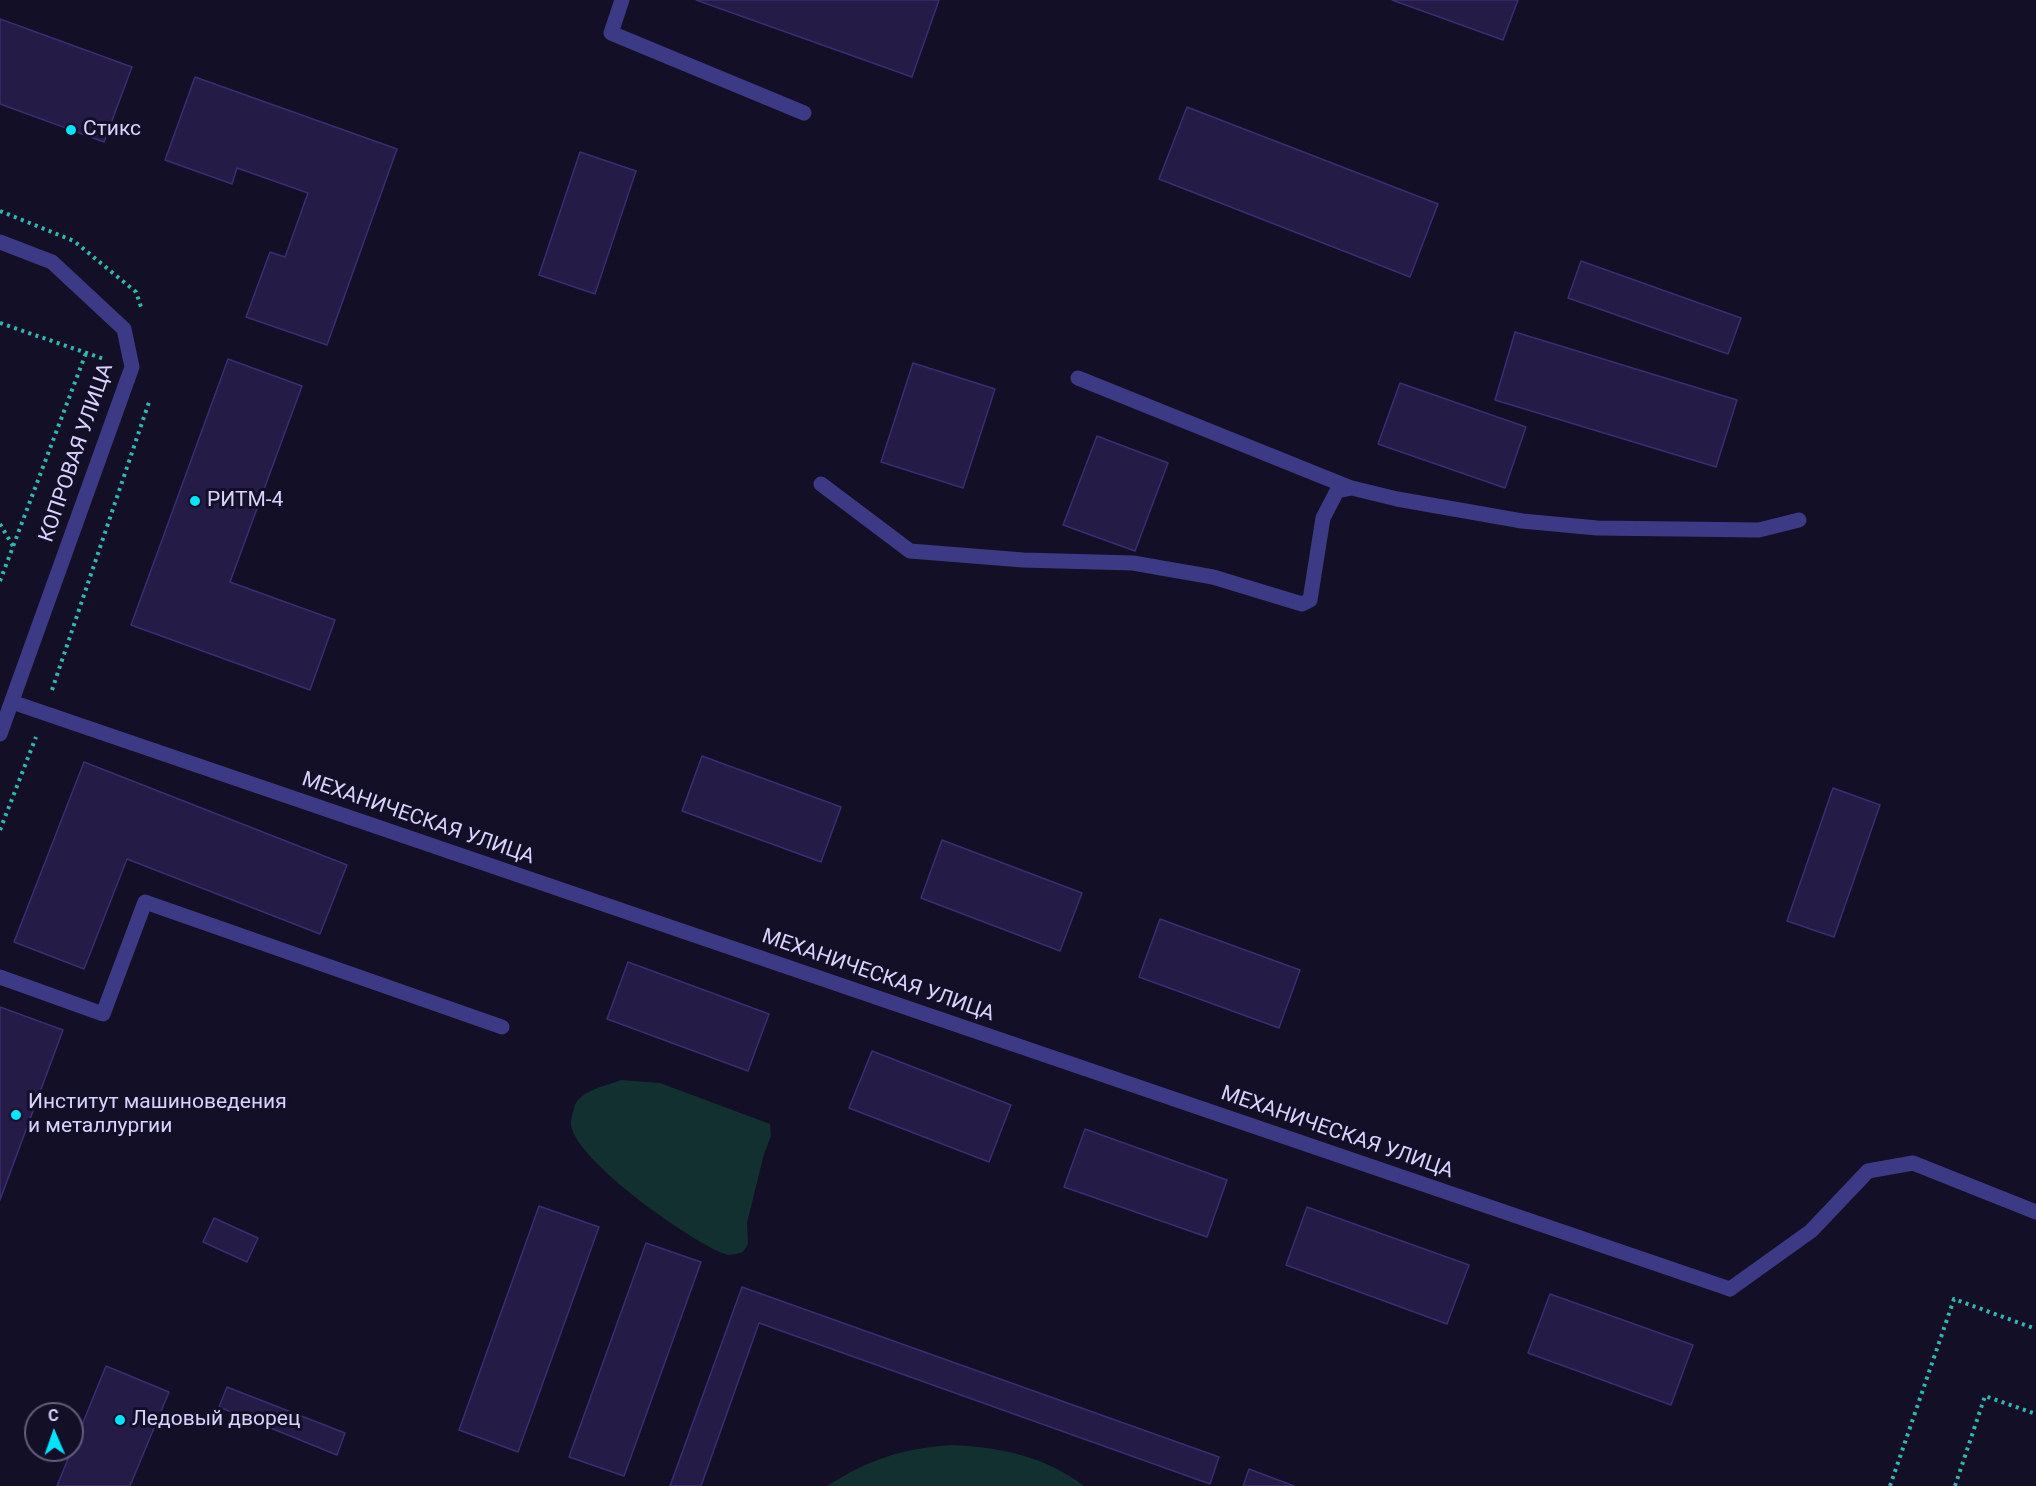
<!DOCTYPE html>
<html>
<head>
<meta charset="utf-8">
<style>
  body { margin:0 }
  #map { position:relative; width:2036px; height:1486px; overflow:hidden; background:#130f26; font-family:Roboto,sans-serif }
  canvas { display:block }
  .north { position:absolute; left:24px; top:1402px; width:60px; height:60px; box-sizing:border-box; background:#130f26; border:2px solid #625e7d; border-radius:50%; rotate:358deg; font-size:16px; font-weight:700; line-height:24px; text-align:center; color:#d9d4ff }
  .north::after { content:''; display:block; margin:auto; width:21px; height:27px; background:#00e5ff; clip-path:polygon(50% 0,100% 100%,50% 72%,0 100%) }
</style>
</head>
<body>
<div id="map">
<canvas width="2036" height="1486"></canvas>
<div class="north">С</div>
</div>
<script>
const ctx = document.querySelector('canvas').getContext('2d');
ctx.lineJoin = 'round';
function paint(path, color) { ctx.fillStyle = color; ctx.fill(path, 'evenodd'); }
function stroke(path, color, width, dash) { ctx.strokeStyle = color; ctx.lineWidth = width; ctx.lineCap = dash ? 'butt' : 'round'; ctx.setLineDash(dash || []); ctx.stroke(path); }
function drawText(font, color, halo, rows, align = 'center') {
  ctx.font = font + ' Roboto,sans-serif'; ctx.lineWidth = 6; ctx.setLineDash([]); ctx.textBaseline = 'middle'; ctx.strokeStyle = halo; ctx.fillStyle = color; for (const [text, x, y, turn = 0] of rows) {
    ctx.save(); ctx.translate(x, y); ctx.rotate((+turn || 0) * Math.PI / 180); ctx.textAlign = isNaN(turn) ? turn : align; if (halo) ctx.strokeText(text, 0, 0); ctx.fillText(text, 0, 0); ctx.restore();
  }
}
paint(new Path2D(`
  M621,1080L660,1083L770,1124L771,1136L764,1154L747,1223L748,1244L743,1252C737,1254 730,1256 725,1254C691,1242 576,1161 571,1125C570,1120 574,1108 576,1103C585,1089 606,1086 621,1080Z
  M951,1445C999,1447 1045,1456 1084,1486H827C870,1459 901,1449 951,1445Z`), '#12302f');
const building = new Path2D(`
  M696,0H939L912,77Z
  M1392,0H1518L1503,40Z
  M0,19L132,67L104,142L0,104Z
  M195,77L397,149L327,345L246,317L270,252L285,257L308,193L237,168L232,184L165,160Z
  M1187,107L1438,204L1410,277L1159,179Z
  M580,152L636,171L595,294L539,275Z
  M1581,261L1741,318L1728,354L1568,298Z
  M1515,332L1737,400L1716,467L1495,400Z
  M228,359L302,386L230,582L335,620L310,690L131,625Z
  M913,363L995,389L963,488L881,462Z
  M1400,383L1526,427L1505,488L1378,444Z
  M1097,436L1168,463L1135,551L1063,525Z
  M702,756L841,807L821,862L682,811Z
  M84,762L347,865L320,934L127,859L84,969L14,942Z
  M1833,788L1880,805L1834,937L1787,921Z
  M942,840L1082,893L1060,951L921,898Z
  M1160,919L1300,970L1279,1028L1139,977Z
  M628,962L769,1014L748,1071L607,1019Z
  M0,1007L63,1030L0,1200Z
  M872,1051L1011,1105L989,1162L849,1108Z
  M1085,1129L1227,1180L1207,1237L1064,1187Z
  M539,1206L599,1227L518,1452L459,1430Z
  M1307,1207L1469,1265L1447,1324L1286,1265Z
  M214,1218L258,1238L247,1262L203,1242Z
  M646,1243L701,1262L624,1476L569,1457Z
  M742,1287L1219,1457L1210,1484L759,1323L701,1486H670Z
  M1550,1294L1693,1345L1671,1405L1528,1353Z
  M106,1366L169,1392L130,1486H57Z
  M227,1387L345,1433L337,1455L219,1407Z
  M1249,1469L1294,1486H1243Z`);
paint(building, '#241b47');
stroke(building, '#3b2d73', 1.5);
stroke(new Path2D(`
  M0,211L74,241L136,292L142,310
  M0,323L104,359
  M0,524L13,546
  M0,581L86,353
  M52,690L150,399
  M0,830L36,737
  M1890,1486L1954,1299L2036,1329
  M1955,1486L1985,1396L2036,1414`), '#2fb8b0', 4, [3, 4.5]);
stroke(new Path2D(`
  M622,0L611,33L804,113
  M1078,378L1351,488
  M821,484L910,551L1023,560L1133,563L1213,577L1302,604L1310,600L1323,518L1337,491L1352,488L1397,499L1522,521L1597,528L1759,530L1799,520
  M0,977L103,1014L145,902L502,1027
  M1730,1289L1811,1231L1868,1171L1913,1163L2036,1212`), '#3d3a85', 15);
stroke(new Path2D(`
  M0,242L52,262L124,329L132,367L0,734
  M12,702L1730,1289`), '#3d3a85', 15);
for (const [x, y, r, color] of [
  [71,130,6,"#00e5ff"],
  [195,501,6,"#00e5ff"],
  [16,1115,6,"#00e5ff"],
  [120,1420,6,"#00e5ff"]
]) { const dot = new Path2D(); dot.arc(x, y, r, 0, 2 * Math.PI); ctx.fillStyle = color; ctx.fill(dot); stroke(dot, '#130f26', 2); }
drawText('21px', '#d9d4ff', '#130f26', [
  ["Стикс",83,130],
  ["РИТМ-4",207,501],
  ["Институт машиноведения",28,1103],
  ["и металлургии",28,1127],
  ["Ледовый дворец",132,1420]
], 'left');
drawText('21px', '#d9d4ff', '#130f26', [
  ["КОПРОВАЯ УЛИЦА",77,453,-71],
  ["МЕХАНИЧЕСКАЯ УЛИЦА",418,819,19],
  ["МЕХАНИЧЕСКАЯ УЛИЦА",878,976,19],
  ["МЕХАНИЧЕСКАЯ УЛИЦА",1337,1133,19]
]);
</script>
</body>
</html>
